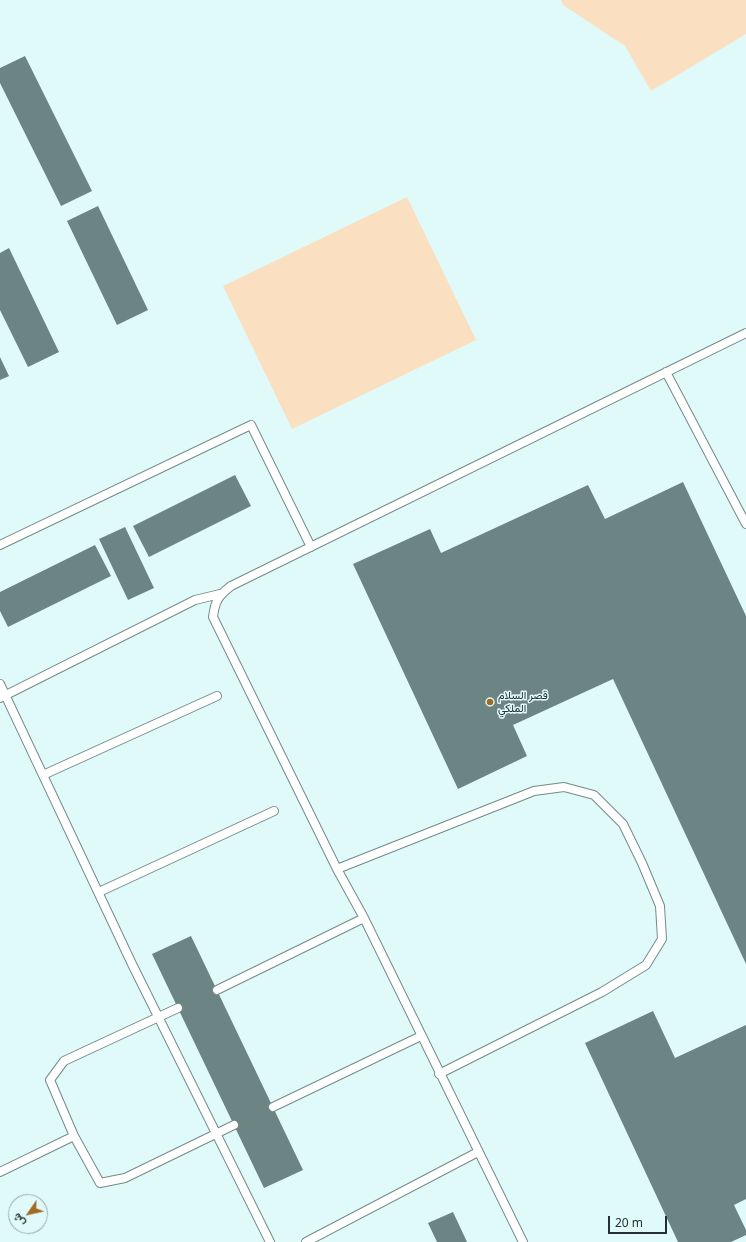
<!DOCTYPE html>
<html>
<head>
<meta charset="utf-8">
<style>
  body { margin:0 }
  #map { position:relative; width:746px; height:1242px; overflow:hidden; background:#dffaf9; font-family:"Noto Sans",Vazirmatn,sans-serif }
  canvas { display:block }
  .north { position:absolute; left:8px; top:1194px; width:40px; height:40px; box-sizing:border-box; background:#dffaf9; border:1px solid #95a9a9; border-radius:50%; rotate:236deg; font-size:11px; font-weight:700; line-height:16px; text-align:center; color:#263030 }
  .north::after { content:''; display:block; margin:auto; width:14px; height:18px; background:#a16b25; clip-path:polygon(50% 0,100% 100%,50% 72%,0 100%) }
  .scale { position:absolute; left:608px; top:1216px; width:59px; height:18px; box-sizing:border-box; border:2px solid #263030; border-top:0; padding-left:5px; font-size:12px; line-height:14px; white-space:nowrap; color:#263030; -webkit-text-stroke:3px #dffaf9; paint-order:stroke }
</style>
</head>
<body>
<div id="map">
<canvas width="746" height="1242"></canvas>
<div class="north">ش</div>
<div class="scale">20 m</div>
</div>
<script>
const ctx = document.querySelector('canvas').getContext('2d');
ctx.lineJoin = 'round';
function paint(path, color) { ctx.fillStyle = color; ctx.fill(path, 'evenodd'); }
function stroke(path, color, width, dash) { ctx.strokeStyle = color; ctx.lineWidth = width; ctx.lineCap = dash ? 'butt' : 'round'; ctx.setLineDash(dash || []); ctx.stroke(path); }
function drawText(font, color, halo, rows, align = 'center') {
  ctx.font = font + ' "Noto Sans",Vazirmatn,sans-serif'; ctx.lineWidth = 3; ctx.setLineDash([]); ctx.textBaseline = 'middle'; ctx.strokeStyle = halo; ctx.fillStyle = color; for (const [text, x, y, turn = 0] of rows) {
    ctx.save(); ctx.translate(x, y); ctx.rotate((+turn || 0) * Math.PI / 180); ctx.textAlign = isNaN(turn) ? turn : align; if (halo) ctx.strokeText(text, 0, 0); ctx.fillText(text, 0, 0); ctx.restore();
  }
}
paint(new Path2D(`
  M561,0H746V34L651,91L625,46L563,5Z
  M407,197L476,340L292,429L223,286Z`), '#fbdfc1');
paint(new Path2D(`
  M25,56L92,191L61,206L0,83V68Z
  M98,206L148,310L117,325L67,221Z
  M9,248L59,352L28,367L0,310V253Z
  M0,357L9,376L0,380Z
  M235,475L251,506L149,557L133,526Z
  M683,482L746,616V964L613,679L513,725L527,756L458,789L353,564L430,529L441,553L588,485L605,519Z
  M125,527L154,588L128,600L99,539Z
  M95,545L111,576L8,627L0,611V592Z
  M191,936L303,1170L264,1188L152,954Z
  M653,1011L675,1058L746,1025V1199L734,1205L746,1230V1235L731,1242H678L585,1043Z
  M453,1212L467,1242H437L428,1223Z`), '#6c8483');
const lane = new Path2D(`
  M666,372L746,524
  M0,545L251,425L311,547
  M0,684L132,964L270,1242
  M0,698L195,600L220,594
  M43,775L217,696
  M337,869L534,791L564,787L594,795L623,824L642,863L660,906L662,939L646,965L602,992L439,1074
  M99,892L274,811
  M217,990L364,918
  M178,1008L64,1061L50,1080L74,1136L100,1183L125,1178L234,1125
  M273,1107L421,1036
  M0,1172L74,1136
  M306,1242L478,1152
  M523,1242L364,918L337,869L213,617C215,601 218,596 231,586L746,333`);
stroke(lane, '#728b89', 10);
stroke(lane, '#fff', 8);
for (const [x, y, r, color] of [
  [490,702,4,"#a16b25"]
]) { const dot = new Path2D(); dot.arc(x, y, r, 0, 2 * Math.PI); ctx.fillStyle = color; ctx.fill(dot); stroke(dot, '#dffaf9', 1.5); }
drawText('11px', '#263030', '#dffaf9', [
  ["قصر السلام",498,696],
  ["الملكي",498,709]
], 'left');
</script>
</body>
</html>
